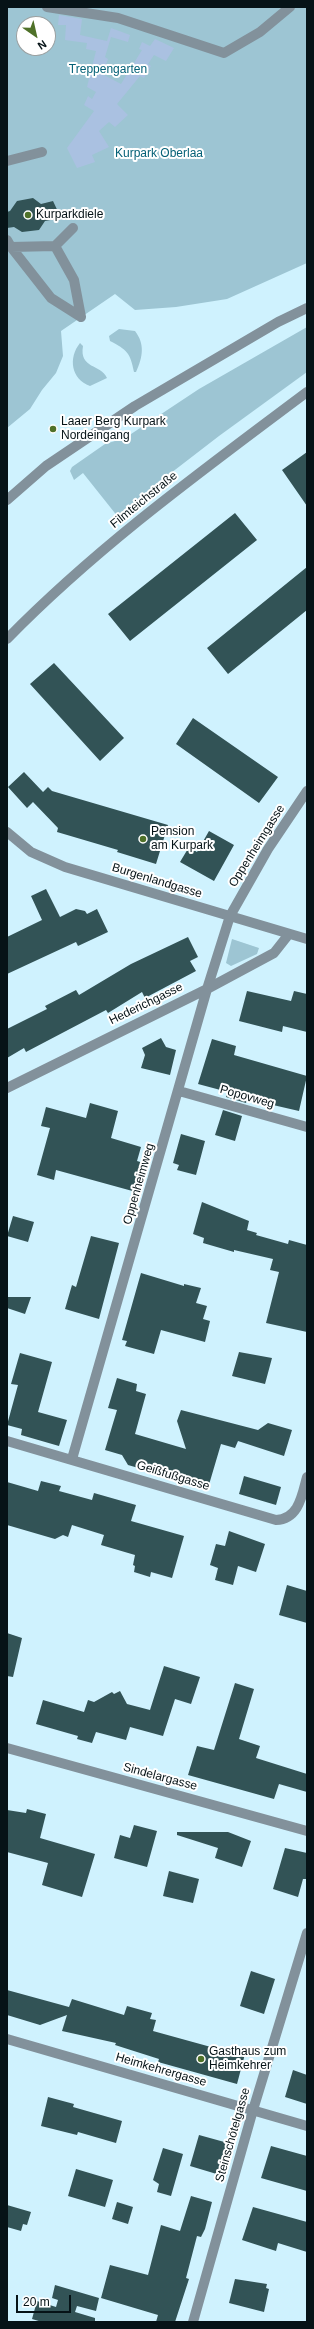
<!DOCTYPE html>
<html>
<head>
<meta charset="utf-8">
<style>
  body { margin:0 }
  #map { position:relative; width:314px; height:2329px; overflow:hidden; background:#cff2fe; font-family:Helvetica,sans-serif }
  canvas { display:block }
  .frame { position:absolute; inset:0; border:8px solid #061317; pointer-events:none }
  .north { position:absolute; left:16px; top:16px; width:40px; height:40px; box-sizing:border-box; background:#fff; border:1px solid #9ba1a2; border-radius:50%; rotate:146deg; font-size:11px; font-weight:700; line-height:16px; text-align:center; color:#061317 }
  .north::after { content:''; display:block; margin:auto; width:14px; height:18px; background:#4f7129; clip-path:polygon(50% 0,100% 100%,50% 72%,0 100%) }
  .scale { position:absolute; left:16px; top:2295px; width:55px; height:18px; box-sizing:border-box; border:2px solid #061317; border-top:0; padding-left:5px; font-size:12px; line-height:14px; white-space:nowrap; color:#061317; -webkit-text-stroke:3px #fff; paint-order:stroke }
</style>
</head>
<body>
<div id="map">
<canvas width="314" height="2329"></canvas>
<div class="frame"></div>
<div class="north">N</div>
<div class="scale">20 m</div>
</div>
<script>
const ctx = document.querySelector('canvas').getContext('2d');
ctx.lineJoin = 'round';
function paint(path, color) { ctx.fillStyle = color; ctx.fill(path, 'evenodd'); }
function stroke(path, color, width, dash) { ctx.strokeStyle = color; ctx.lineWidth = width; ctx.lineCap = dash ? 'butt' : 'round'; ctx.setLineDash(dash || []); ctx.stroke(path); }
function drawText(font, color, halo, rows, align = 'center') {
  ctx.font = font + ' Helvetica,sans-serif'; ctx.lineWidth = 4; ctx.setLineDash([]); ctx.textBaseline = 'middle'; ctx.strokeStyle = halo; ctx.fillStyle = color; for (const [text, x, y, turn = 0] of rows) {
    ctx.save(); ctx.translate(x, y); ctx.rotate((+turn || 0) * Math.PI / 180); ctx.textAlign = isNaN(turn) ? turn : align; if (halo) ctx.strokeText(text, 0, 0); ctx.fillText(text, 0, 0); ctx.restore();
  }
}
paint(new Path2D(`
  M7,7H307V263L227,299L176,307L135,310L115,294L61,331L63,356L56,373L42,390L30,409L7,428ZM24,24H48V48H24Z
  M307,327V372L219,436L145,493L139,500L136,511L122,522L83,473L74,480L70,471L72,467L105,444L125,438L199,389Z
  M119,329L135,331C145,344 143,357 136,372H134C130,352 127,350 110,341L109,336Z
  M80,343L83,346C79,369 101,364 107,378L90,386C71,379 68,358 80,343Z
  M232,939L259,948L257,954L231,966L226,963Z`), '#9dc5d3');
paint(new Path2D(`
  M59,15L82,19L80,35L107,41L111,28L130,35L128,42L111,37L105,57L108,59L102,74L121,84L142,50L139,49L142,42L150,46L155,39L174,48L166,61L154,55L148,64L151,66L144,78L140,76L117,104L128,115L115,127L109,122L99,131L109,147L92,155L95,162L77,168L67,148L94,111L84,105L88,96L92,99L96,92L87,87L96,51L86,49L87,43L65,40L66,25H58Z`), '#aac1e1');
paint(new Path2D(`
  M33,198L41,204L53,201L61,218L45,221L39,230L22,232L14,227L7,228V212L10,211L17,201Z
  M307,452V506L282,470Z
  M235,513L257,540L130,641L108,614Z
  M307,567V610L228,674L207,648Z
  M54,663L124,738L100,761L30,684Z
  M193,718L278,777L259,803L176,744Z
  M24,772L43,792L48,787L52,791L168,825L156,864L117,852L118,850L57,832L58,828L33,802L27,808L8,787Z
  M209,831L234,845L214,881L180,862L189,847L197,852Z
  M46,889L60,917L76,909L85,911L87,914L97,909L108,932L78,946L76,942L7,974V937L42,920L31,896Z
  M188,937L198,957L190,961L196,971L145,998L142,992L108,1013L106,1010L26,1052L24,1048L7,1058V1029L47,1009L45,1006L76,990L79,995L131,964Z
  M247,991L291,1001L294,991L307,994V1032L283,1026L282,1032L239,1021Z
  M161,1038L166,1047L176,1050L170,1075L141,1068L145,1055L142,1048Z
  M212,1039L236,1046L234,1055L307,1076L299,1111L247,1099L246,1103L226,1097L228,1092L198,1084Z
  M90,1103L118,1111L111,1138L141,1147L137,1161L147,1164L136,1192L56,1170L54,1180L37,1175L50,1128L41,1126L46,1107L86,1118Z
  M223,1110L242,1116L235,1141L215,1135Z
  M181,1134L205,1141L196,1175L177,1170L179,1165L173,1163Z
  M202,1202L249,1221L247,1230L257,1233L256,1235L288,1244L289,1240L307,1245V1332L266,1323L279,1272L270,1270L273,1259L234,1250V1252L203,1243L204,1238L193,1234Z
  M13,1216L34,1222L28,1242L7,1236Z
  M91,1236L119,1243L99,1319L65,1309L72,1285L76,1287Z
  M141,1273L184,1286V1284L201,1288L196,1303L207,1306L203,1319L210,1321L205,1342L161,1330L154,1354L125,1346L127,1341L122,1340Z
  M7,1297H31L25,1314L7,1308Z
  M239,1352L272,1358L265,1384L232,1376Z
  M20,1353L52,1362L38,1412L67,1420L59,1446L21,1435L22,1429L7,1425L18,1385L11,1384Z
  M117,1378L137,1384L136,1391L146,1394L135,1434L186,1449L177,1421L181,1410L258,1430L268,1423L292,1430L284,1456L238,1441L235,1448L221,1444L208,1488L128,1465L122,1455L105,1450L117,1410L108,1408Z
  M244,1476L281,1487L276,1505L239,1494Z
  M41,1481L61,1486L59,1491L92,1500L94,1493L136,1505L131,1521L184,1536L172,1578L151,1572L150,1577L134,1572L135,1566L133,1565L135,1555L101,1545L104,1535L72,1525L68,1537L63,1535L55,1539L7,1525V1482L38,1491Z
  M229,1531L265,1544L256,1572L238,1566L233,1585L215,1580L218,1568L210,1565L216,1544L225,1546Z
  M287,1585L307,1591V1623L279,1615Z
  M7,1633L22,1638L13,1677L7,1676Z
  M164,1666L200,1677L191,1704L175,1699L163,1736L130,1727L126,1740L96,1732L92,1743L77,1739L78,1736L36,1724L43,1700L84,1712L88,1700L94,1702L112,1692L114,1694L120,1691L127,1704L150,1710Z
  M235,1683L254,1689L239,1739L260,1746L256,1758L307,1774V1792L279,1784L274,1799L188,1775L197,1746L214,1750Z
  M27,1809L46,1814L40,1838L95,1854L82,1897L42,1885L48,1863L7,1852V1810L26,1813Z
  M134,1825L157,1831L147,1867L114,1858L120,1835L130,1838Z
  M177,1832H228L251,1841L242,1867L215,1858L218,1848L177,1835Z
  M285,1848L307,1853V1879H303L298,1897L273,1889Z
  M169,1871L199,1879L193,1903L163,1896Z
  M251,1971L275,1979L264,2014L240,2006Z
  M7,1990L69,2007L72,1999L124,2015L127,2006L152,2013L150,2019L156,2020L153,2031L229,2052V2050L245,2054L237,2084L158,2062L159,2059L115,2045L116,2043L62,2031L67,2015L40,2025L7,2015Z
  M293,2070L307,2075V2104L285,2097Z
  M48,2097L74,2104L73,2107L122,2121L116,2143L78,2132L77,2135L41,2126Z
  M199,2135L228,2143L220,2175L190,2166Z
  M271,2146L307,2156V2191L261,2178Z
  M163,2148L183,2154L171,2196L157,2192L159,2184L153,2180Z
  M76,2169L113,2180L105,2207L68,2196Z
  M191,2196L212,2202L205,2229L201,2237L197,2236L186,2278L189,2279L175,2322H156L158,2315L101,2298L110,2265L148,2275L161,2225L180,2231Z
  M117,2202L133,2207L128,2224L112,2219Z
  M7,2205L31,2212L27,2225L23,2224L21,2231L7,2227Z
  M253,2207L307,2222V2252L278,2243L276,2251L242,2240Z
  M235,2279L267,2284L266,2288L269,2289L264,2312L229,2303Z
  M55,2285L99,2298L96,2311L77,2306L75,2312L95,2318V2322H42L32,2319L37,2301L56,2307L58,2300L52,2298Z`), '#325356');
stroke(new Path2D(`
  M47,7L118,18L224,53L260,32L290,7
  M7,161L42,152
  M7,240L11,247L55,246L74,280L81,317
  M55,246L73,228
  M11,247L51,298L81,317
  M7,500L46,466L135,406L278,322L307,308
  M7,639C98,546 203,470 307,392
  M7,832L31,852L65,867L307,939
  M7,1088L207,989L274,953L289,934
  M179,1091L307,1127
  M7,1441L276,1520C299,1519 302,1495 307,1477
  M72,1459L207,989L230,916L268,849L307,791
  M7,1748L307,1831
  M7,2039L307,2126
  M193,2322L253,2110L307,1933`), '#82919b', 10);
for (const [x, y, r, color] of [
  [28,215,4,"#4f7129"],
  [53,429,4,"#4f7129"],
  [143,839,4,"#4f7129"],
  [201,2059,4,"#4f7129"]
]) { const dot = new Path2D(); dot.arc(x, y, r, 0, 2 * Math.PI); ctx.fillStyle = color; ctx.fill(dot); stroke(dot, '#fff', 1.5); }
drawText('12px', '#056177', '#fff', [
  ["Treppengarten",108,70],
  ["Kurpark Oberlaa",159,154]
]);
drawText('12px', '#061317', '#fff', [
  ["Kurparkdiele",36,215],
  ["Laaer Berg Kurpark",61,422],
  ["Nordeingang",61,436],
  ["Pension",151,832],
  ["am Kurpark",151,846],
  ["Gasthaus zum",209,2052],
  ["Heimkehrer",209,2066]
], 'left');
drawText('12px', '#061317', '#fff', [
  ["Filmteichstraße",144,500,-39],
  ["Oppenheimgasse",257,846,-58],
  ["Burgenlandgasse",157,881,17],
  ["Hederichgasse",146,1004,-26],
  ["Popovweg",247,1097,16],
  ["Oppenheimweg",139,1184,-74],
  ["Geißfußgasse",173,1476,17],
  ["Sindelargasse",160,1777,15],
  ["Heimkehrergasse",161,2070,16],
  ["Steinschötelgasse",233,2135,-74]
]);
</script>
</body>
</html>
